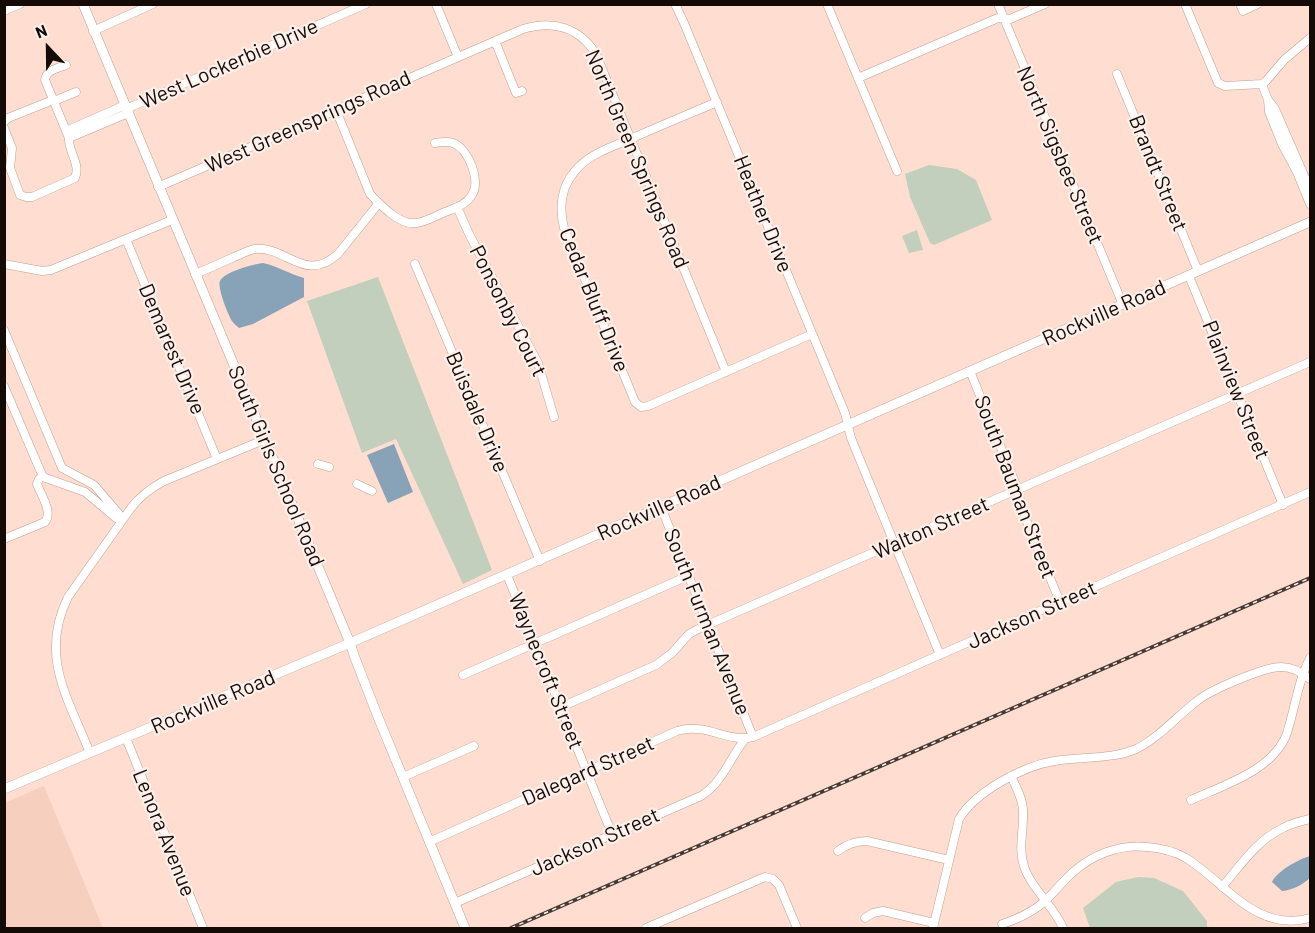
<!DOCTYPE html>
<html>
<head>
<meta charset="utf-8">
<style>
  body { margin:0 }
  #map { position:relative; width:1315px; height:933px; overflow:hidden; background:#ffded1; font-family:Barlow,sans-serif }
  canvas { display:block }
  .frame { position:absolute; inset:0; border:6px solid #140a06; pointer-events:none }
  .north { position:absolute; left:18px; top:18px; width:60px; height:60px; -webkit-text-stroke:4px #fdf0eb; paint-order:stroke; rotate:338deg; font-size:16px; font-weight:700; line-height:24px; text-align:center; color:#140a06 }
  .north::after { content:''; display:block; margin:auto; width:21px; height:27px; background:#140a06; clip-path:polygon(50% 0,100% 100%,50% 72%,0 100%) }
</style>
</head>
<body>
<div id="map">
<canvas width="1315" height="933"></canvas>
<div class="frame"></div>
<div class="north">N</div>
</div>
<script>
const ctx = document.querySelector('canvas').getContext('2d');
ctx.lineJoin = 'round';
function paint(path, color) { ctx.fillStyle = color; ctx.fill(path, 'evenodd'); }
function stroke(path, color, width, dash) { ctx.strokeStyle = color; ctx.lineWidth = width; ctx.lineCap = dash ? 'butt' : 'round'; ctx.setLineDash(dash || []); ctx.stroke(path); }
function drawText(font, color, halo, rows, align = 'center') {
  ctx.font = font + ' Barlow,sans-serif'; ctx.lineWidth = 4.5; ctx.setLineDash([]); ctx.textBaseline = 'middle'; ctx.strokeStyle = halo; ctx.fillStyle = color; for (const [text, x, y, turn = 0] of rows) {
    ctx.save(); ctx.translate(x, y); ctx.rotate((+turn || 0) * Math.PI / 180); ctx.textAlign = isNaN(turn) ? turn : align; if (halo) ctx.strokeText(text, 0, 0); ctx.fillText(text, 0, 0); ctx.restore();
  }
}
paint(new Path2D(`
  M43,786H44L103,928H5V803Z`), '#f7cfbf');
paint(new Path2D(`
  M929,165L957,169L976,180L992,220L934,245L930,243L910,197L905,174Z
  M917,230L923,250L909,253L902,236Z
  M378,277L492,570L463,584L396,439L362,453L307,301Z
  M1138,877L1154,878L1183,891L1207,921V928H1090L1083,908L1116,882Z`), '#c1cfbc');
paint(new Path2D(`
  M263,263C277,266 290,274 304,278V297L253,324L239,328C237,326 234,324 232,321C228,315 217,287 220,281C224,272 254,264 263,263Z
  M394,444L413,492L388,503L367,455Z
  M1310,856V878C1302,885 1293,890 1282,891L1272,882C1277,871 1299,859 1310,856Z`), '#88a2b8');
const minor = new Path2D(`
  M436,4L458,57
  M675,4L684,23L845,413L851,438L940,655
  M827,4L897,171
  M998,4L1123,305
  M1185,4L1218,83L1225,86L1262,84
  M1240,4L1243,11L1258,4
  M4,11L20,4
  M93,31L153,4
  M495,41L516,93L522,91
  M1117,74L1198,271
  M858,78L998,18L1010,19L1045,4
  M1262,84L1268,100L1269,112L1282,144L1297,172L1310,204
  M1262,84L1266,81L1284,60L1310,38
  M54,101L76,92
  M1269,101L1275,109L1310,189
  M717,102C689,114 662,125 635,137C615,146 589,153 575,171C561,187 559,208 564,228L635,402L641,407L648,406L812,334
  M126,109L366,4
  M336,110L370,194C376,201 383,207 390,213C413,231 422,222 445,212C455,208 466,205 472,195C481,181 469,149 453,143C447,141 441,142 435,143
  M4,122L8,118L53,100
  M4,128L12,148L10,168L20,195L26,197H32L75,178C81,164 68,152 69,138L45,80C46,70 58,68 66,65
  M66,131L125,105
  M69,138L128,113
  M158,187L523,29C553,20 579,27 596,54L726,372
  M457,207L470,236L538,363L554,417
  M126,239L217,459
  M4,264L42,271L51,270L172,220
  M415,264L540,561
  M195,274C208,269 221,263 234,257C240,255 248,250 255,249C287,246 304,284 338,254L379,203
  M1189,276L1283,505
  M4,330L62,468L94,485L119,514L122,520
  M970,371L1014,480L1027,522L1060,602
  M4,386L43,477
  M318,464L329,467
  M43,477L85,492L116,518L122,520
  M357,484L372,491
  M661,507L753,737
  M4,539L45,522C53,512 41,495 37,484L39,479L43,477
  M507,575L612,834
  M463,675L688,576
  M561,707L656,665L672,653L689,634L698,629L1310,362
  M126,738L203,928
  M90,753C68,698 39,656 68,597L131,508C140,496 151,488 164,481L266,439
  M1011,776C1016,787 1023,799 1023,811C1024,829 1018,849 1024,866C1030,887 1054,906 1063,928
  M403,777L474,746
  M1191,800C1224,785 1274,770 1287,733C1295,708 1298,681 1310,658
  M429,842L677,731C708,722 726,743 753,737L1310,492
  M838,851C847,844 856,841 867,841L949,860
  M1222,887C1240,866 1257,840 1283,828C1292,823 1301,821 1310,819
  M455,903L701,796C723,782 730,758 745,739
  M865,918L873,913L883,911L934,923
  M1002,924C1015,920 1028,914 1039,906C1051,897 1060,884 1071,874C1091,855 1119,844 1147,847C1160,848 1174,851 1186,858C1226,883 1256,933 1310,918
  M646,928L765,877L773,879L779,885L797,928
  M933,928L959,819C975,792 1023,766 1054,761C1082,756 1110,760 1136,749C1159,738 1177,716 1197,701C1210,690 1266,666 1282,667C1293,667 1301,673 1310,679`);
const major = new Path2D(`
  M83,4C171,218 263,430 350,643L355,658L378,717L465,928
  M4,789L350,643L1310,222`);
stroke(minor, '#bd9f93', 9);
stroke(major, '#bd9f93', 10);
stroke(minor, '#fff', 8);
stroke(major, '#fff', 9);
const rail = new Path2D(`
  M511,928L1310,578`);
stroke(rail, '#483933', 4);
stroke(rail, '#fdf0eb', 1.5, [4.5]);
drawText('21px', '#140a06', '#fdf0eb', [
  ["West Lockerbie Drive",229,64,-24],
  ["West Greensprings Road",308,122,-24],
  ["North Sigsbee Street",1060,155,67],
  ["North Green Springs Road",637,159,67],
  ["Brandt Street",1158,173,68],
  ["Heather Drive",763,214,68],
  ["Cedar Bluff Drive",594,300,68],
  ["Ponsonby Court",508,311,63],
  ["Rockville Road",1104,313,-24],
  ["Demarest Drive",172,349,67],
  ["Plainview Street",1236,390,68],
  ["Buisdale Drive",477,412,67],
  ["South Girls School Road",276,466,67],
  ["South Bauman Street",1015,487,69],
  ["Rockville Road",659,508,-24],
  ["Walton Street",931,528,-24],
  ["Jackson Street",1032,615,-24],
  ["South Furman Avenue",707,622,68],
  ["Waynecroft Street",546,671,68],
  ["Rockville Road",213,702,-23],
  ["Dalegard Street",588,771,-24],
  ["Lenora Avenue",164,833,68],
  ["Jackson Street",595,842,-24]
]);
</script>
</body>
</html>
